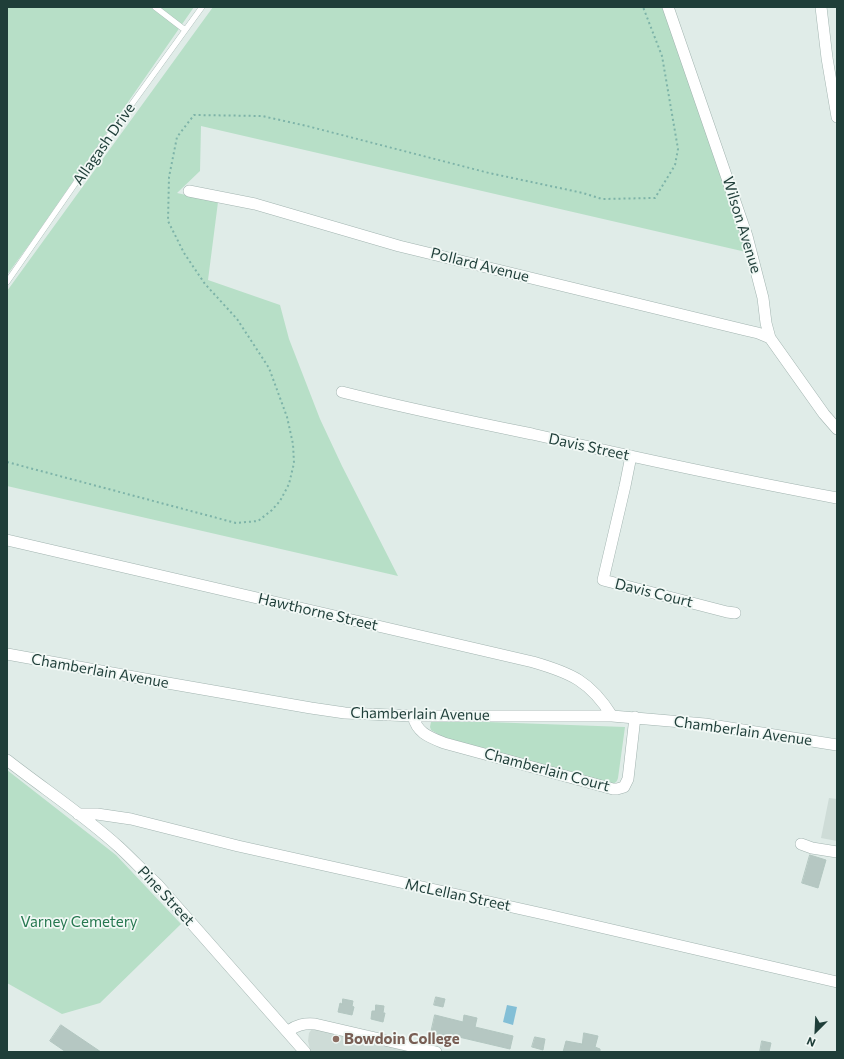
<!DOCTYPE html>
<html>
<head>
<meta charset="utf-8">
<style>
  body { margin:0 }
  #map { position:relative; width:844px; height:1059px; overflow:hidden; background:#e0ece8; font-family:Commissioner,sans-serif }
  canvas { display:block }
  .frame { position:absolute; inset:0; border:8px solid #1f3e39; pointer-events:none }
  .north { position:absolute; left:796px; top:1011px; width:40px; height:40px; -webkit-text-stroke:3px #f1f8f5; paint-order:stroke; rotate:204deg; font-size:11px; font-weight:700; line-height:16px; text-align:center; color:#1f3e39 }
  .north::after { content:''; display:block; margin:auto; width:14px; height:18px; background:#1f3e39; clip-path:polygon(50% 0,100% 100%,50% 72%,0 100%) }
</style>
</head>
<body>
<div id="map">
<canvas width="844" height="1059"></canvas>
<div class="frame"></div>
<div class="north">N</div>
</div>
<script>
const ctx = document.querySelector('canvas').getContext('2d');
ctx.lineJoin = 'round';
function paint(path, color) { ctx.fillStyle = color; ctx.fill(path, 'evenodd'); }
function stroke(path, color, width, dash) { ctx.strokeStyle = color; ctx.lineWidth = width; ctx.lineCap = dash ? 'butt' : 'round'; ctx.setLineDash(dash || []); ctx.stroke(path); }
function drawText(font, color, halo, rows, align = 'center') {
  ctx.font = font + ' Commissioner,sans-serif'; ctx.lineWidth = 3.5; ctx.setLineDash([]); ctx.textBaseline = 'middle'; ctx.strokeStyle = halo; ctx.fillStyle = color; for (const [text, x, y, turn = 0] of rows) {
    ctx.save(); ctx.translate(x, y); ctx.rotate((+turn || 0) * Math.PI / 180); ctx.textAlign = isNaN(turn) ? turn : align; if (halo) ctx.strokeText(text, 0, 0); ctx.fillText(text, 0, 0); ctx.restore();
  }
}
paint(new Path2D(`
  M829,798L837,799V841L821,838Z
  M321,1028L425,1052H311L310,1049L308,1041L309,1033L312,1029Z`), '#cedcd7');
paint(new Path2D(`
  M7,7H194L31,242L7,275Z
  M213,7H665L746,252L201,126L200,171L177,193L218,202L208,280L280,305L289,339L320,419L342,466L398,576L7,486V291Z
  M433,720L625,727L618,778C617,782 615,783 612,784L448,740L431,730L430,727L431,722Z
  M7,770L116,855L181,924L100,1003L62,1014L7,983Z`), '#b7dfc7');
paint(new Path2D(`
  M507,1005L517,1007L513,1025L503,1022Z`), '#83bfd6');
const building = new Path2D(`
  M810,855L826,860L818,888L802,883Z
  M436,997L445,999L443,1007L434,1005Z
  M343,999L353,1001L352,1006L354,1007L352,1015L338,1012L340,1003L342,1004Z
  M376,1005L384,1006L383,1013H385L383,1022L371,1019L372,1011H375Z
  M435,1015L463,1022L464,1015L477,1018L475,1027L513,1036L510,1049L446,1034V1037L431,1033Z
  M61,1025L101,1052H66L50,1041Z
  M584,1033L598,1036L595,1047L600,1049V1052H563L566,1041L582,1044Z
  M535,1037L545,1039L543,1050L532,1047Z
  M762,1041L771,1043L769,1052H760Z`);
paint(building, '#b5c7c2');
stroke(building, '#b2c6c0', 1);
const service = new Path2D(`
  M155,7L185,30
  M7,282L95,155L202,7`);
const minor = new Path2D(`
  M668,7L747,236L763,298L766,323L770,338L824,414L837,429
  M821,7L827,58L837,117
  M189,191L255,204L399,246L745,330L758,333L770,338
  M342,392C405,408 468,421 532,434C633,457 735,479 837,498
  M631,456L625,486L603,580L727,612L735,613
  M7,540L533,662C571,673 590,681 612,716
  M7,654L156,681L311,708L345,713L413,716H612L705,724L837,745
  M413,716C417,733 429,737 444,743L613,789H617L624,787L628,779L635,717
  M7,760C44,789 84,815 119,847C132,859 144,872 157,884L305,1052
  M78,814H97L131,819L238,846L548,915L837,982
  M801,844L812,848L837,852
  M288,1031C297,1025 304,1023 315,1024L436,1052`);
stroke(service, '#a2b4b0', 6);
stroke(minor, '#a2b4b0', 12);
stroke(new Path2D(`
  M7,462L236,523L258,521L272,510L280,501L289,484L294,463L293,444L287,417L269,368L237,319L205,284L184,253L168,221L169,177L177,137L194,115L262,116L307,126L489,173L583,193L602,199L655,198L675,165L678,149L662,56L643,7`), '#7db3a8', 2, [2, 3]);
stroke(service, '#fff', 5.5);
stroke(minor, '#fff', 11);
for (const [x, y, r, color] of [
  [336,1039,4,"#8d6e63"]
]) { const dot = new Path2D(); dot.arc(x, y, r, 0, 2 * Math.PI); ctx.fillStyle = color; ctx.fill(dot); stroke(dot, '#f1f8f5', 1.5); }
drawText('15px', '#1f3e39', '#f1f8f5', [
  ["Allagash Drive",104,144,-55],
  ["Wilson Avenue",742,225,73],
  ["Pollard Avenue",480,265,14],
  ["Davis Street",589,447,12],
  ["Davis Court",654,593,14],
  ["Hawthorne Street",318,612,13],
  ["Chamberlain Avenue",100,671,10],
  ["Chamberlain Avenue",420,714,1],
  ["Chamberlain Avenue",743,731,8],
  ["Chamberlain Court",547,770,15],
  ["McLellan Street",458,895,12],
  ["Pine Street",166,896,47]
]);
drawText('15px', '#267850', '#f1f8f5', [
  ["Varney Cemetery",79,922]
]);
drawText('bold 15px', '#785e54', '#f1f8f5', [
  ["Bowdoin College",344,1039]
], 'left');
</script>
</body>
</html>
